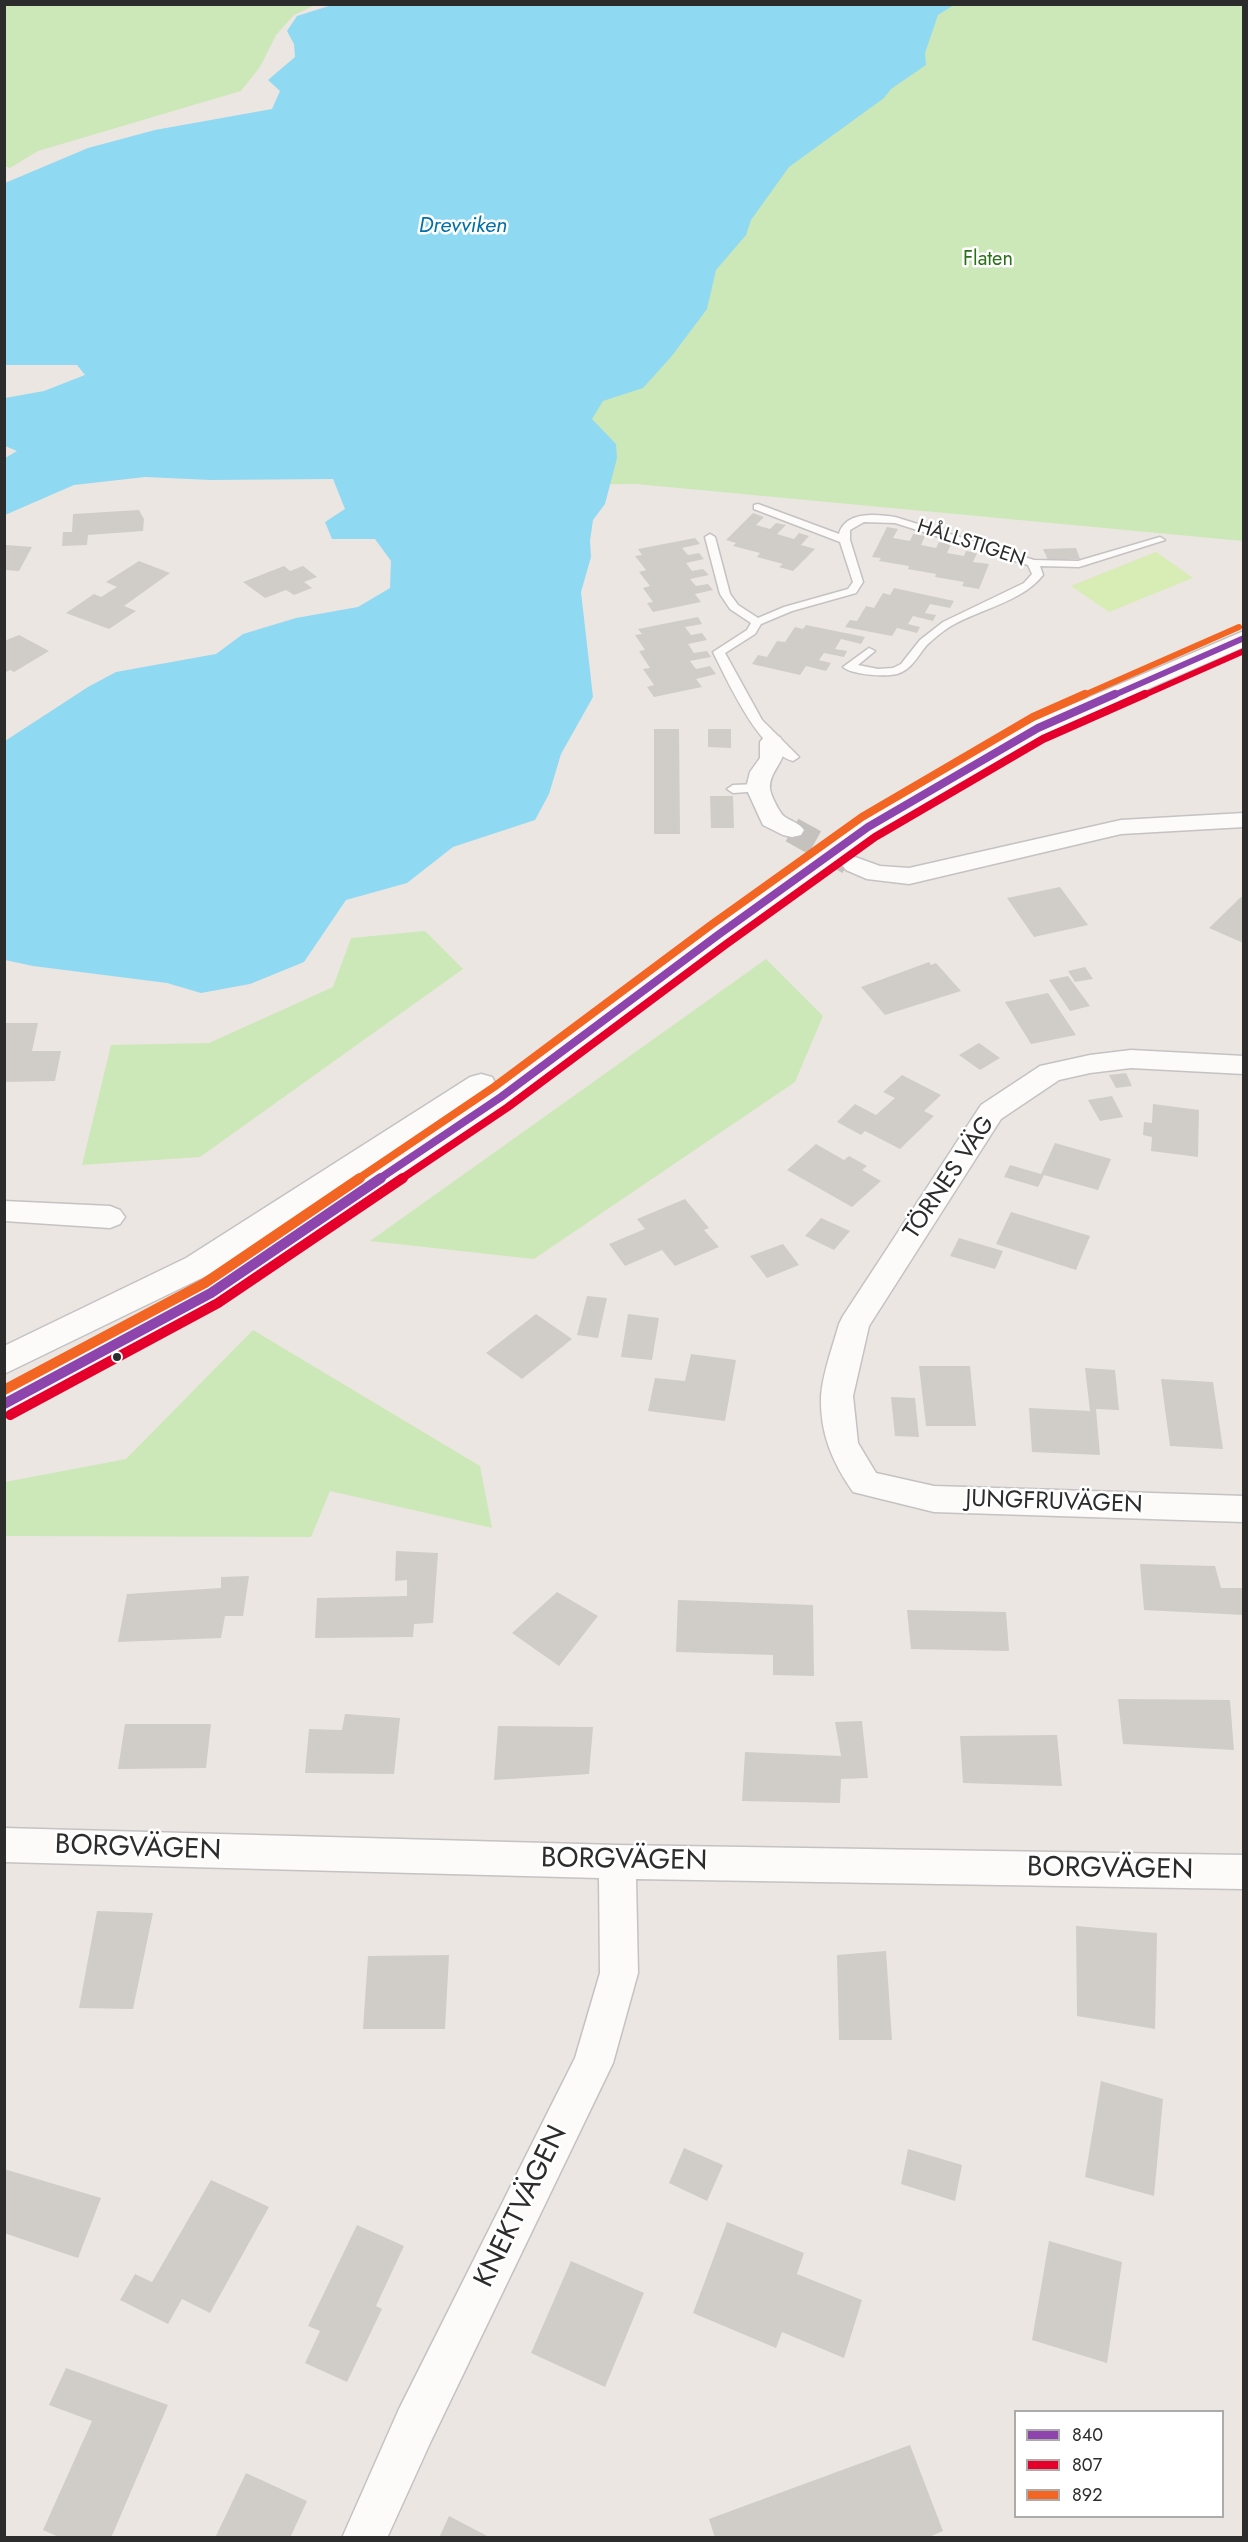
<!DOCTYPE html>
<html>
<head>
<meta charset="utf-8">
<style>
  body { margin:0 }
  #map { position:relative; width:1248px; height:2542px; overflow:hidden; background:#ebe6e1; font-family:Jost,sans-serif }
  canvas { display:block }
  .frame { position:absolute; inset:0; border:6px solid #2c2c2c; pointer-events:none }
  .legend { position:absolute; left:1014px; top:2410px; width:210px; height:108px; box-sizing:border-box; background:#fff; border:2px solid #ababab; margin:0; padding:8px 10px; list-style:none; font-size:18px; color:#2c2c2c }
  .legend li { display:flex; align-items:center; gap:12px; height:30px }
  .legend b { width:30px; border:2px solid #ababab }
</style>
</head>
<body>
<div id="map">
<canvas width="1248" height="2542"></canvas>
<div class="frame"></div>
<ul class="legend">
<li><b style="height:8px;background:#8e44ad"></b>840</li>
<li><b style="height:8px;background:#e4002b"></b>807</li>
<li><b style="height:8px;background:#f26522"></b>892</li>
</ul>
</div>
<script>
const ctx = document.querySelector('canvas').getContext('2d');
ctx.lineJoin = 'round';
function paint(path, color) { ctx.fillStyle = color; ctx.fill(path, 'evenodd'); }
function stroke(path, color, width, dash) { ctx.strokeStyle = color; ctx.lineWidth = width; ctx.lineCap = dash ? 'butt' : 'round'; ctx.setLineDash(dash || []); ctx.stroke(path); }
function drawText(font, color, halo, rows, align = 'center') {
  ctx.font = font + ' Jost,sans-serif'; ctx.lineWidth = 5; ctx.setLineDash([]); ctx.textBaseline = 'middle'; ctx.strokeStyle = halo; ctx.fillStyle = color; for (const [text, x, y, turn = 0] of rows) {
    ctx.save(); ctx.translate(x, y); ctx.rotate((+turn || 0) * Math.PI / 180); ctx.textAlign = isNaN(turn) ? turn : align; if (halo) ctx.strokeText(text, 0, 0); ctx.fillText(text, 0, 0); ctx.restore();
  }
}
paint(new Path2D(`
  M4,5L5,4L315,5L294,15L276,35L260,67L241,91L38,151L10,168L4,166Z
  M640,5H1243V541L636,484L461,486Z
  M425,931L463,969L200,1157L82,1165L111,1045L209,1043L333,987L351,938Z
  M766,959L823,1016L795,1082L534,1259L370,1241Z
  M253,1330L480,1466L492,1528L330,1491L311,1537L5,1536V1482L126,1459Z`), '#cce8b8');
paint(new Path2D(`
  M1156,552L1193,578L1109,612L1071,586Z`), '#d8ecb5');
paint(new Path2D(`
  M332,5H954L938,15L925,53L926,65L891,89L884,98L789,167L751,220L746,235L716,270L707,309L671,357L643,388L603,401L592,419L616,444L617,458L605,504L593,520L590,541L591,557L581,592L593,697L561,754L549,794L535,820L453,847L407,883L346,900L304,962L250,984L201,993L167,983L33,966L5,960V741L88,687L116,672L216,654L243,634L296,618L358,607L390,588L391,561L375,539H332L325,522L345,509L333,479L211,480L145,477L74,485L5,515V458L17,451L5,446V398L44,391L85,375L77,365H5V183L88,148L155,130L272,109L280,91L268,80L295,57L294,44L287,31L297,16Z`), '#90d9f2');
paint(new Path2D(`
  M139,510L144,519L143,531L88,535L87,545L62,546L63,532H72L73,514Z
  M753,513L764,517L756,525L770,529L776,523L786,525L777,534L794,539L799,533L809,536L801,545L815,549L793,571L779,567L783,564L757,557L760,553L733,546L736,543L726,540Z
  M887,527L898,529L893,538L910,541L913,534L925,536L921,545L936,548L939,542L951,544L947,553L964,556L966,551L977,553L973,562L989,564L979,589L962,586L964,582L935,577L936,574L908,569L909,566L879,561L881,558L872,557Z
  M695,538L700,544L682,548L688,555L699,553L704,559L686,563L692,571L703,569L709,575L690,579L696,586L708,584L713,590L695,594L701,602L653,612L647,603L653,602L643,588L650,586L639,572L646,570L635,556L642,555L638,549Z
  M6,545L32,547L19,571L4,570Z
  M1076,548L1080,559L1048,560L1043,549Z
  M139,561L170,573L124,606L136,611L109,629L66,613L94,594L101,597L117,587L106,582Z
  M284,566L290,571L303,566L317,577L304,582L312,588L294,595L286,590L265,598L243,582Z
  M894,588L954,601L950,608L930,604L925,613L936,615L933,621L913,616L908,624L920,627L917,633L897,628L892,636L845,627L850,620L857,621L866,606L874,608L883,593L890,595Z
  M698,617L702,624L685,627L691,635L702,633L707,640L688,644L694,653L707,651L711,657L690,661L696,669L710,666L716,674L696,679L702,687L654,697L647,687L654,685L643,669L650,668L639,651L645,650L635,635L642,634L638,629Z
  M806,625L865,637L861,644L841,639L835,649L847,651L844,657L824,653L819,660L831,663L826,671L806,666L800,675L752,664L758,655L767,657L777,641L785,642L795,627L803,629Z
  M19,635L49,651L14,672L10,670L4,673V641Z
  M654,729H679L680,834H654Z
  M708,729H731V748L708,747Z
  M710,796H733L734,828H711Z
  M1060,887L1088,925L1034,937L1007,898Z
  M1241,897L1244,899V940L1241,942L1209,928Z
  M929,962L931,965L936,963L961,991L885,1015L861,987Z
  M1085,967L1093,979L1075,982L1068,971Z
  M1068,976L1090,1006L1070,1011L1049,980Z
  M1048,993L1076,1035L1031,1044L1005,1002Z
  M4,1023H38L32,1051H61L55,1081L4,1082Z
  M979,1043L1000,1058L980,1070L959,1055Z
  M1126,1073L1132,1086L1116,1088L1109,1075Z
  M902,1075L941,1095L924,1111L934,1116L900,1149L865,1131L861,1135L837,1122L855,1104L876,1115L895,1098L883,1092Z
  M1112,1096L1123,1117L1100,1121L1088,1100Z
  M1153,1104L1199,1110L1198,1157L1151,1151L1152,1137L1143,1135L1144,1122L1152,1123Z
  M1055,1143L1111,1159L1098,1190L1044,1175L1038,1187L1004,1177L1010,1165L1041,1174Z
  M816,1144L844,1160L849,1156L867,1166L862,1170L881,1181L852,1207L787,1170Z
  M685,1199L709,1228L704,1230L719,1247L675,1266L662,1250L625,1266L609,1244L645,1229L637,1219Z
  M1011,1212L1090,1236L1076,1270L996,1244Z
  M821,1218L850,1231L834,1250L805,1236Z
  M959,1238L1003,1251L995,1269L950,1256Z
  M783,1244L799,1265L767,1278L750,1256Z
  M587,1296L607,1298L598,1338L577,1335Z
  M536,1314L572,1339L522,1379L486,1353Z
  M628,1314L659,1318L652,1360L621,1357Z
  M691,1354L736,1360L725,1421L648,1411L655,1378L685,1381Z
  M919,1366H970L976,1426H926Z
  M1085,1368L1115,1370L1119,1410L1096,1409L1100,1455L1032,1452L1029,1408L1090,1411Z
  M1161,1379L1213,1382L1223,1449L1170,1446Z
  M891,1397L915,1398L919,1437L895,1436Z
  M396,1551L438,1553L433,1623L414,1624L413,1637L315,1638L317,1598L407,1596V1580L395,1581Z
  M1140,1564L1215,1566L1221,1588H1244V1615L1144,1610Z
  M249,1576L243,1616H225L221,1638L118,1642L127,1594L221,1588V1577Z
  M557,1592L598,1616L559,1666L512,1633Z
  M678,1600L813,1605L814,1676L773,1675V1655L676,1652Z
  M907,1610L1006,1612L1009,1651L911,1649Z
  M1118,1699L1230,1700L1234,1750L1123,1744Z
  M345,1714L400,1718L394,1774L305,1773L309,1729L342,1730Z
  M862,1721L868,1778L841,1779L840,1803L742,1801L745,1752L841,1756L835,1722Z
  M125,1724H211L206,1768L118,1769Z
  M498,1726L593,1727L589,1774L494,1780Z
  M1057,1735L1062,1786L963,1783L960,1736Z
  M97,1911L153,1913L133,2009L79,2008Z
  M1076,1926L1157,1933L1155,2029L1077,2016Z
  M886,1951L892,2040H839L837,1955Z
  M449,1955L445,2029H363L368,1956Z
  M1101,2081L1163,2099L1154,2196L1085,2177Z
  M684,2148L723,2165L707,2201L669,2183Z
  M908,2149L962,2165L955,2201L901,2184Z
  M4,2169L101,2198L78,2258L4,2233Z
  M211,2180L269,2207L210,2313L182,2299L168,2324L120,2300L135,2274L152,2282Z
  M727,2222L804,2253L797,2274L862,2300L844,2358L782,2332L776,2348L693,2313Z
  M357,2225L404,2246L376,2306L382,2309L347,2382L305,2363L320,2331L308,2326Z
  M1049,2241L1122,2262L1107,2363L1032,2340Z
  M571,2261L644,2293L605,2387L531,2353Z
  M66,2368L168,2405L111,2538H61L43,2530L92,2421L49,2405Z
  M910,2445L943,2531L927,2538H715L709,2519Z
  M246,2473L307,2501L290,2538H215Z
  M449,2516L491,2538H439Z`), '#d0ccc8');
stroke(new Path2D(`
  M792,830L855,865`), '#c5c1bd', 26, [26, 13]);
const service = new Path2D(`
  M758,504L839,534C845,511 877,514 895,517L1034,560L1078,561L1160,537L1165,540L1079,567L1040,566L1043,575C1022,602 980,609 951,626C943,631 933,639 926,646C917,657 911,670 897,674C885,677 852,675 843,667L869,648L875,651L858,665L878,669L893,668L901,664L920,640L943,622L1024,583L1032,574L1028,565L895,523L864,522L850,530V540L863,582L856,593L792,611L761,624L755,634L725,653L762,720L799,757L793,761C759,751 728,682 713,652L747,630L751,623L730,609L720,594L705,537L710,534L715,537L730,594L738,605L758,618L784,607L848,589L853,582L840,542L754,509V505Z
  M758,784L764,788L762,791L733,793L727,789L733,785Z`);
const minor = new Path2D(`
  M772,735L780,737C794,757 768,769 770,789C771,796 780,814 785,817C793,822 799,823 804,830L801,835L792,837L783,835L763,825L746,788L750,772L760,758V742L764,737Z
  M1244,813V827L1121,834L909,884L867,879L846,870L842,865L846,860L855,857L880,866L909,868L1121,820Z
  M1131,1050L1244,1056V1074L1131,1068L1090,1073L1059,1080L1001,1119L869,1326L853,1396L858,1443L876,1473L934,1486L1244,1496V1522L934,1512L853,1492C833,1463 820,1434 821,1397C822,1375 833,1346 839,1324L843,1316L981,1105L1040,1066L1090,1055Z
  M4,1201L110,1206L120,1210L125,1217L120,1224L110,1228L4,1221Z
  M4,1828L617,1845L1244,1855V1889L636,1879L638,1973L613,2063L431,2441L387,2538H342L399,2409L575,2058L600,1973L599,1878L4,1862Z`);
const secondary = new Path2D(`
  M1244,631V647L1047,733L878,833L728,941L512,1104L223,1302L16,1413L4,1417V1388L199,1284L352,1182L210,1274L4,1374V1346L186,1258L470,1077L481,1074L492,1077L496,1084L495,1086L708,929L858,821L1029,723Z`);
stroke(service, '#c4c2c3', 3);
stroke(minor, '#c4c2c3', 3);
stroke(secondary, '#c4c2c3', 3);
paint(service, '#fcfbfa');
paint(minor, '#fcfbfa');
paint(secondary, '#fcfbfa');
stroke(new Path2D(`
  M1112,696L1244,638`), '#8e44ad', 6);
stroke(new Path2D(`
  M379,1179L501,1097L718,935L868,827L1038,728L1115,694`), '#8e44ad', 8);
stroke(new Path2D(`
  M4,1404L211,1293L381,1178`), '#8e44ad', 10);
stroke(new Path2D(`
  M1142,696L1244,651`), '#e4002b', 6);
stroke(new Path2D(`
  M401,1179L508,1107L725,945L875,837L1043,739L1145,694`), '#e4002b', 8);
stroke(new Path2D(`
  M10,1415L218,1303L403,1178`), '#e4002b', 10);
stroke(new Path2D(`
  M1082,696L1239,627`), '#f26522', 6);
stroke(new Path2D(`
  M358,1179L494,1087L711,925L862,817L1033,717L1085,694`), '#f26522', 8);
stroke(new Path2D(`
  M4,1390L205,1283L360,1178`), '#f26522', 10);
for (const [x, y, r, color] of [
  [117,1357,5,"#2c2c2c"]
]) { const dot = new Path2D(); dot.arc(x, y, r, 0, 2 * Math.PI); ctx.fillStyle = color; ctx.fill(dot); stroke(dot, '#fff', 2); }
drawText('20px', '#287115', '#fff', [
  ["Flaten",988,260]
]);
drawText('20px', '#2c2c2c', '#fff', [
  ["HÅLLSTIGEN",971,544,18]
]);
drawText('italic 22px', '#0271aa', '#fff', [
  ["Drevviken",463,227]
]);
drawText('24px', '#2c2c2c', '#fff', [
  ["TÖRNES VÄG",950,1178,-56],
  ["JUNGFRUVÄGEN",1054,1503,2]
]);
drawText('28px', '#2c2c2c', '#fff', [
  ["BORGVÄGEN",138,1849,2],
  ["BORGVÄGEN",624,1861,1],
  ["BORGVÄGEN",1110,1870,1],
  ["KNEKTVÄGEN",522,2207,-64]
]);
</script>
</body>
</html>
